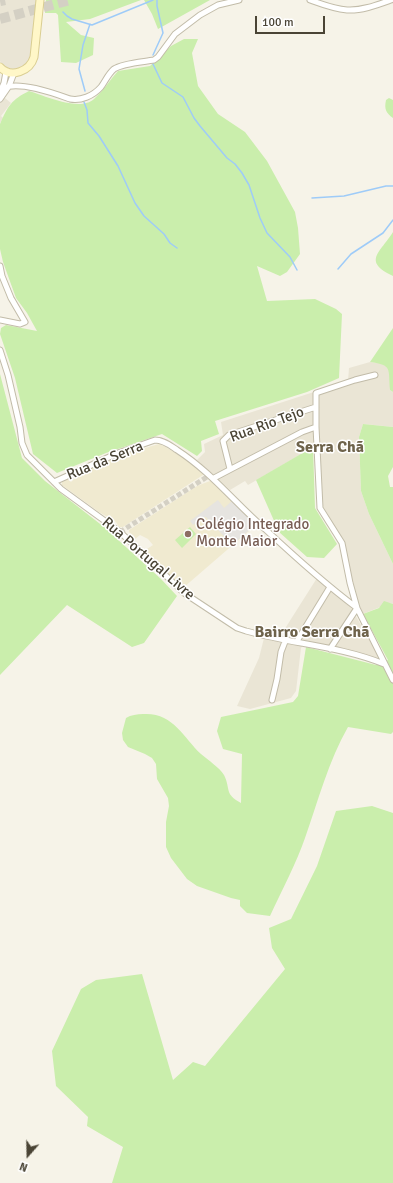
<!DOCTYPE html>
<html>
<head>
<meta charset="utf-8">
<style>
  body { margin:0 }
  #map { position:relative; width:393px; height:1183px; overflow:hidden; background:#f6f3e8; font-family:Signika,sans-serif }
  canvas { display:block }
  .north { position:absolute; left:8px; top:1135px; width:40px; height:40px; -webkit-text-stroke:3px #fff; paint-order:stroke; rotate:200deg; font-size:11px; font-weight:700; line-height:16px; text-align:center; color:#4a4435 }
  .north::after { content:''; display:block; margin:auto; width:14px; height:18px; background:#4a4435; clip-path:polygon(50% 0,100% 100%,50% 72%,0 100%) }
  .scale { position:absolute; left:255px; top:16px; width:70px; height:18px; box-sizing:border-box; border:2px solid #4a4435; border-top:0; padding-left:5px; font-size:12px; line-height:14px; white-space:nowrap; color:#4a4435; -webkit-text-stroke:3px #fff; paint-order:stroke }
</style>
</head>
<body>
<div id="map">
<canvas width="393" height="1183"></canvas>
<div class="north">N</div>
<div class="scale">100 m</div>
</div>
<script>
const ctx = document.querySelector('canvas').getContext('2d');
ctx.lineJoin = 'round';
function paint(path, color) { ctx.fillStyle = color; ctx.fill(path, 'evenodd'); }
function stroke(path, color, width, dash) { ctx.strokeStyle = color; ctx.lineWidth = width; ctx.lineCap = dash ? 'butt' : 'round'; ctx.setLineDash(dash || []); ctx.stroke(path); }
function drawText(font, color, halo, rows, align = 'center') {
  ctx.font = font + ' Signika,sans-serif'; ctx.lineWidth = 3; ctx.setLineDash([]); ctx.textBaseline = 'middle'; ctx.strokeStyle = halo; ctx.fillStyle = color; for (const [text, x, y, turn = 0] of rows) {
    ctx.save(); ctx.translate(x, y); ctx.rotate((+turn || 0) * Math.PI / 180); ctx.textAlign = isNaN(turn) ? turn : align; if (halo) ctx.strokeText(text, 0, 0); ctx.fillText(text, 0, 0); ctx.restore();
  }
}
paint(new Path2D(`
  M0,0H38L33,50L30,62L20,69L9,70L2,65L0,61Z
  M0,94L11,103L1,116L3,118L0,123Z
  M370,362L383,363L387,366L391,371L390,390L393,392V427L363,424L359,437L361,491L369,514L393,564V604L390,603L363,614L351,584L343,541L323,506L321,486L319,444L248,485L245,481L230,490L197,460L205,452L204,444L223,435L221,422L348,381L349,368Z
  M317,578L350,606L380,658L376,659L309,642L303,645L301,648L296,691L291,698L250,709L237,706L259,658L264,638L272,641L279,638Z`), '#eae5d5');
paint(new Path2D(`
  M159,444L164,446L192,463L203,473V475L123,527H119L116,522L99,512L62,485V482L67,479L71,482L80,473L124,454Z
  M210,481H213L257,524L183,588L144,551L153,545L148,539L140,535L135,539L129,532V530L197,486Z`), '#f0ead0');
paint(new Path2D(`
  M46,0H141L90,19L66,22L81,35L94,38L93,55L76,63L61,62L58,15L56,13H45Z
  M144,0H210L158,29L152,14Z
  M184,39H198L192,53L198,86L218,114L245,132L267,161L295,212L298,228L300,254L287,272L280,276L257,266L267,301L315,299L336,309L342,314L339,378L307,392L215,421L219,434L201,441L202,451L197,456L162,434L106,453L57,473L33,454L15,378L0,334L1,328L6,325L37,331L27,313L16,298L3,262L0,249V124C8,106 11,100 29,91C45,96 80,112 94,99C103,91 110,80 118,71L150,66L171,46Z
  M389,98L393,100V118C386,113 384,109 386,100Z
  M393,232V276C362,261 380,253 393,232Z
  M393,328V392L390,390C388,369 393,365 370,362Z
  M0,374L22,458L45,481L104,527L161,579L177,596L144,643L132,647L67,605L0,675Z
  M363,424L393,427V467L388,476L390,487H393V564L369,514L361,491L359,437Z
  M313,447L315,508L337,544L324,558L307,557L279,532L256,480Z
  M190,527L196,534L182,548L175,540Z
  M384,601L393,604V732L391,734L348,727C329,760 318,801 305,838C296,864 282,890 270,916L247,913L240,906V900L231,898L197,886L187,879L171,858L166,847V822L169,806L168,798L157,779L156,764L152,758L145,754L128,747L123,740L122,733L126,718C131,715 137,714 143,714C173,712 183,737 201,754C209,761 219,767 224,775C231,789 224,794 241,803L242,754L223,749L217,731L221,717L293,702L298,696L306,647L376,665L388,660L363,614L379,608Z
  M372,806L393,813V1183H112L123,1147L87,1126L88,1117L56,1086L52,1051L81,989L96,980L142,974L173,1080L193,1062L205,1066L285,969L272,948L269,928L291,919L317,866L336,811Z`), '#caeeac');
paint(new Path2D(`
  M218,500L224,508L232,501L250,519L248,522L253,527L232,545L206,517H204L193,525L190,521Z`), '#e6e4e0');
stroke(new Path2D(`
  M63,12L67,16L72,19L92,25L153,0
  M153,55L163,33L157,6V0
  M153,64L162,83L183,97L194,118L200,126L227,158L235,164L242,173L249,185L260,218L267,233L290,257L297,270
  M85,91L79,69L83,45L90,24
  M84,102L87,110L88,123L99,136L118,166L135,203L144,216L164,234L170,243L177,248
  M312,198L344,196L386,186H393
  M338,269L351,254L383,233L393,220`), '#9ecbf8', 1.5);
stroke(new Path2D(`
  M120,532L210,475`), '#d4d0c4', 5, [5, 2.5]);
stroke(new Path2D(`
  M0,1L5,0
  M0,19L70,0`), '#d4d0c4', 10, [10, 5]);
const minor = new Path2D(`
  M310,0C321,4 334,9 347,10C361,11 377,5 391,0
  M3,88C20,81 53,93 70,99C81,101 93,96 101,87C105,82 108,74 114,69C123,63 143,62 154,60L158,57L175,34L200,15L218,5L239,0
  M0,92L4,83L6,72
  M0,99L9,86L14,73
  M0,266L2,276L11,298L25,322L20,324L0,320
  M0,350L8,375L20,427L22,443L27,455L61,489L120,532L184,593L237,628L246,631C291,644 340,646 384,664
  M375,375L355,380L316,393V427L320,508L342,543L350,583L357,608L393,680
  M230,469L223,441L229,435L316,407
  M214,478L302,432L316,427
  M54,482L118,453L155,440C164,440 171,446 177,450C211,472 235,503 265,529C295,557 325,584 357,608L330,649
  M297,641L330,587
  M272,700L277,679L281,652L286,639`);
const secondary = new Path2D(`
  M0,67C11,79 30,71 34,57L40,0`);
stroke(minor, '#c2bca9', 7);
stroke(secondary, '#dace92', 9);
stroke(minor, '#fff', 5);
stroke(secondary, '#fff7c8', 7);
for (const [x, y, r, color] of [
  [188,534,4,"#8d6e63"]
]) { const dot = new Path2D(); dot.arc(x, y, r, 0, 2 * Math.PI); ctx.fillStyle = color; ctx.fill(dot); stroke(dot, '#fff', 1.5); }
drawText('15px', '#4a4435', '#fff', [
  ["Rua Rio Tejo",267,425,-20],
  ["Rua da Serra",105,461,-22],
  ["Rua Portugal Livre",148,559,41]
]);
drawText('15px', '#785e54', '#fff', [
  ["Colégio Integrado",196,525],
  ["Monte Maior",196,542]
], 'left');
drawText('bold 16px', '#6e634b', '#fff', [
  ["Serra Chã",330,448],
  ["Bairro Serra Chã",312,633]
]);
</script>
</body>
</html>
